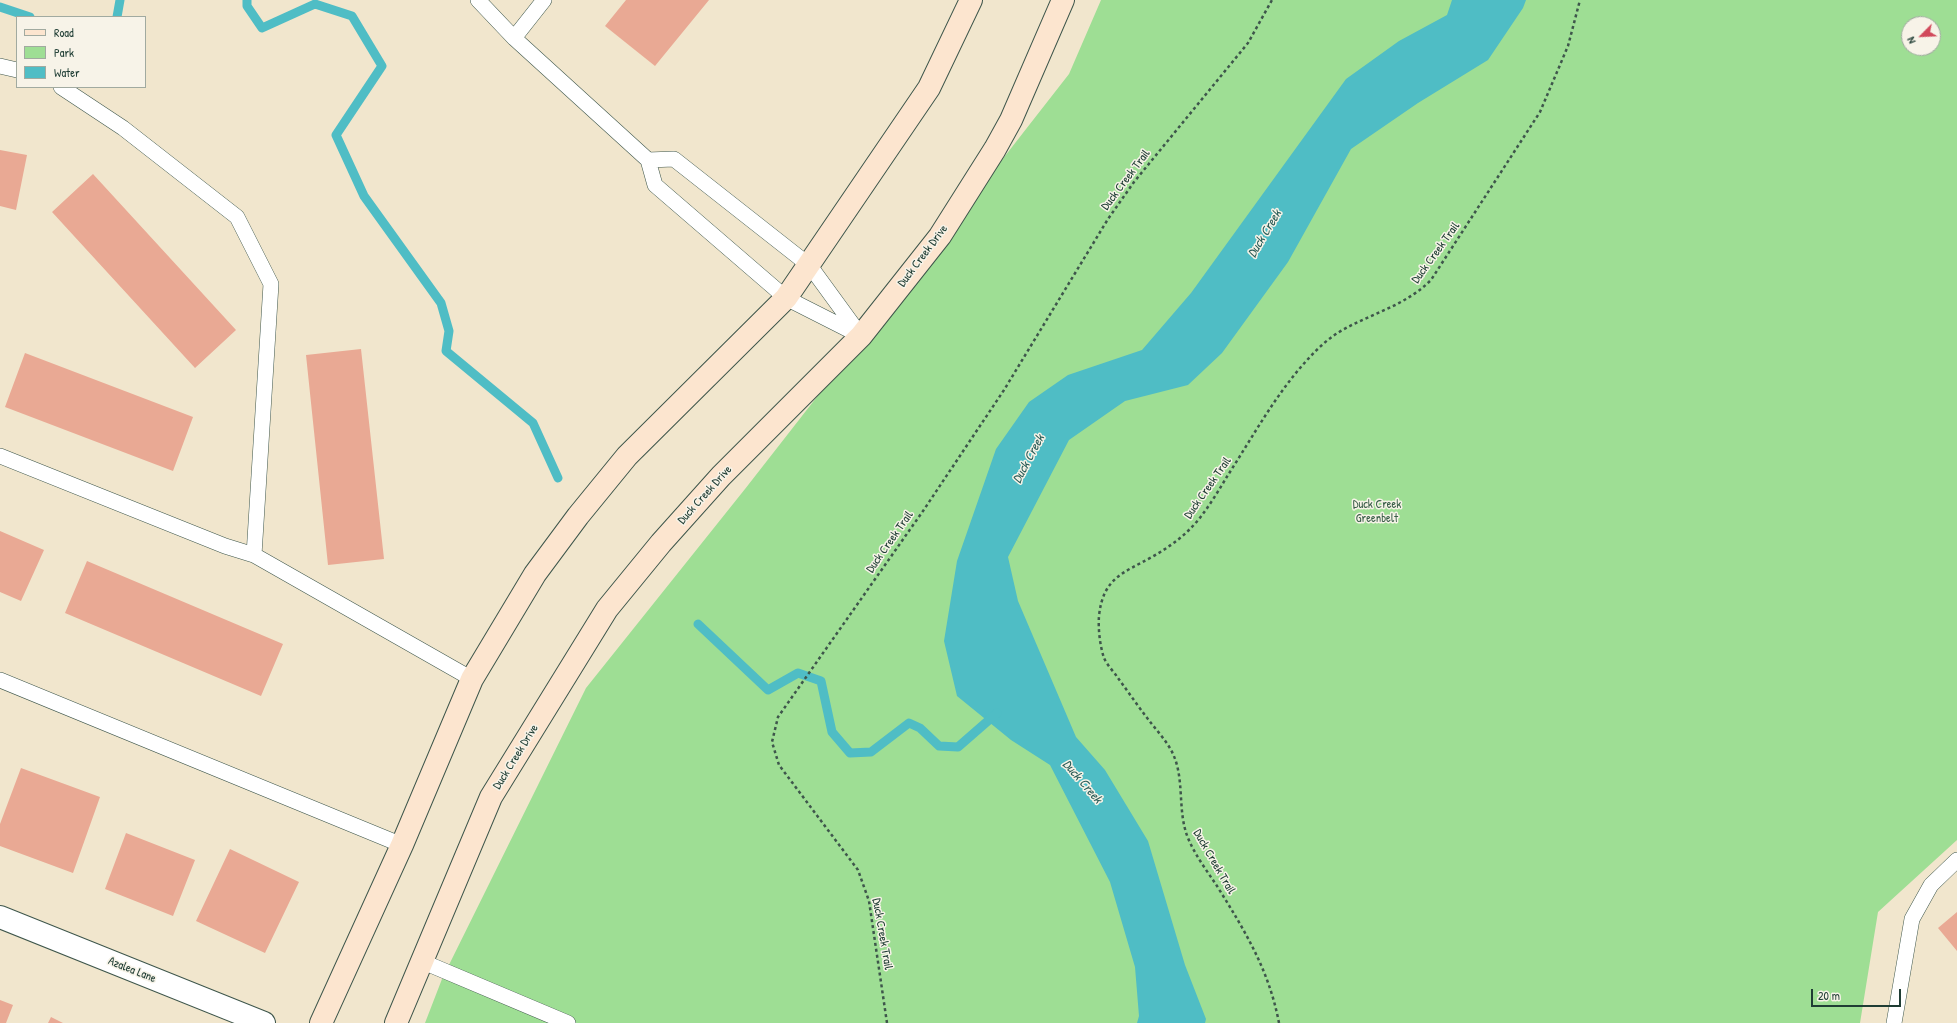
<!DOCTYPE html>
<html>
<head>
<meta charset="utf-8">
<style>
  body { margin:0 }
  #map { position:relative; width:1957px; height:1023px; overflow:hidden; background:#f1e6cd; font-family:"Patrick Hand",sans-serif }
  canvas { display:block }
  .legend { position:absolute; left:16px; top:16px; width:130px; height:72px; box-sizing:border-box; background:#f7f3e8; border:1px solid #a1aaa0; margin:0; padding:5px 7px; list-style:none; font-size:12px; color:#1f3d34 }
  .legend li { display:flex; align-items:center; gap:8px; height:20px }
  .legend b { width:20px; border:1px solid #a1aaa0 }
  .north { position:absolute; left:1901px; top:16px; width:40px; height:40px; box-sizing:border-box; background:#f7f3e8; border:1px solid #a1aaa0; border-radius:50%; rotate:246deg; font-size:11px; font-weight:700; line-height:16px; text-align:center; color:#1f3d34 }
  .north::after { content:''; display:block; margin:auto; width:14px; height:18px; background:#d1495b; clip-path:polygon(50% 0,100% 100%,50% 72%,0 100%) }
  .scale { position:absolute; left:1811px; top:989px; width:90px; height:18px; box-sizing:border-box; border:2px solid #1f3d34; border-top:0; padding-left:5px; font-size:12px; line-height:14px; white-space:nowrap; color:#1f3d34; -webkit-text-stroke:3px #f7f3e8; paint-order:stroke }
</style>
</head>
<body>
<div id="map">
<canvas width="1957" height="1023"></canvas>
<ul class="legend">
<li><b style="height:5px;background:#fce5cf"></b>Road</li>
<li><b style="height:11px;background:#9ede94"></b>Park</li>
<li><b style="height:11px;background:#4fbdc5"></b>Water</li>
</ul>
<div class="north">N</div>
<div class="scale">20 m</div>
</div>
<script>
const ctx = document.querySelector('canvas').getContext('2d');
ctx.lineJoin = 'round';
function paint(path, color) { ctx.fillStyle = color; ctx.fill(path, 'evenodd'); }
function stroke(path, color, width, dash) { ctx.strokeStyle = color; ctx.lineWidth = width; ctx.lineCap = dash ? 'butt' : 'round'; ctx.setLineDash(dash || []); ctx.stroke(path); }
function drawText(font, color, halo, rows, align = 'center') {
  ctx.font = font + ' "Patrick Hand",sans-serif'; ctx.lineWidth = 3; ctx.setLineDash([]); ctx.textBaseline = 'middle'; ctx.strokeStyle = halo; ctx.fillStyle = color; for (const [text, x, y, turn = 0] of rows) {
    ctx.save(); ctx.translate(x, y); ctx.rotate((+turn || 0) * Math.PI / 180); ctx.textAlign = isNaN(turn) ? turn : align; if (halo) ctx.strokeText(text, 0, 0); ctx.fillText(text, 0, 0); ctx.restore();
  }
}
paint(new Path2D(`
  M1101,0H1957V840L1878,912L1860,1023H425L442,979L586,688L745,489L1069,74ZM1909,24H1933V48H1909Z`), '#9ede94');
paint(new Path2D(`
  M1452,0H1526L1523,8L1488,60L1418,103L1351,149L1288,262L1222,353L1188,385L1125,401L1069,440L1008,557L1018,601L1076,737L1105,770L1148,841L1185,965L1206,1019L1205,1023H1137L1139,1016L1135,967L1110,882L1050,765L1011,740L957,696L944,641L957,561L996,449L1029,402L1068,375L1142,350L1191,293L1346,79L1399,41L1447,15Z`), '#4fbdc5');
stroke(new Path2D(`
  M247,0V6L262,28L315,4L352,16L382,66L336,135L364,196L441,303L449,331L446,351L533,423L558,478
  M0,7L30,17
  M117,17L120,0
  M698,624L768,690L798,673L821,681L832,732L850,753L871,752L909,723L920,728L939,746L958,747L997,713`), '#4fbdc5', 9);
paint(new Path2D(`
  M626,0H709L655,66L605,26Z
  M0,150L27,155L16,210L0,206Z
  M93,174L236,330L195,368L52,212Z
  M361,349L384,559L328,565L306,355Z
  M25,353L193,417L173,471L5,407Z
  M0,531L44,550L21,601L0,592Z
  M87,561L283,644L261,696L65,613Z
  M21,768L100,797L73,873L0,846V824Z
  M126,833L195,860L173,916L105,889Z
  M230,849L299,882L265,953L196,921Z
  M1957,912V951L1938,928Z
  M0,1000L13,1005L6,1023H0Z
  M51,1017L63,1023H48Z`), '#e9a994');
const lane = new Path2D(`
  M478,0L514,38L648,160
  M514,38L544,0
  M0,66L17,70
  M674,159L810,266L861,336L786,298L655,185L648,160Z
  M0,456L225,546L254,555L271,284L237,217L123,128L61,87
  M254,555L472,679
  M0,680L402,845
  M421,961L568,1023
  M1894,1023L1912,919L1931,885L1957,860`);
const street = new Path2D(`
  M0,917L264,1023`);
const secondary = new Path2D(`
  M321,1023L402,845L472,679L535,574L578,516L627,456L786,298L929,88L971,0
  M396,1023L491,797L607,609L661,543L721,476L861,336L940,236L995,149L1011,120L1063,0`);
stroke(lane, '#3e564b', 16);
stroke(street, '#3e564b', 24);
stroke(secondary, '#3e564b', 24);
stroke(new Path2D(`
  M887,1023L869,901L858,870L779,765L772,742L778,717L923,511L1004,390L1108,219L1134,182L1248,43L1272,0
  M1279,1023C1269,970 1245,931 1217,886C1207,871 1195,855 1188,838C1177,811 1185,780 1173,754C1168,743 1159,733 1151,723C1140,709 1129,693 1118,678C1114,672 1107,665 1104,658C1100,646 1098,629 1099,616C1103,578 1123,573 1152,557C1166,549 1179,540 1190,529C1205,514 1217,493 1228,475C1257,430 1283,381 1322,345C1353,316 1398,313 1431,280L1540,112L1568,46L1580,0`), '#3e564b', 2.5, [3, 3]);
stroke(lane, '#fff', 15);
stroke(street, '#fff', 22);
stroke(secondary, '#fce5cf', 22);
drawText('12px', '#1f3d34', '#f7f3e8', [
  ["Duck Creek Trail",1126,180,-53],
  ["Duck Creek Trail",1436,253,-54],
  ["Duck Creek Drive",923,256,-53],
  ["Duck Creek Trail",1208,488,-55],
  ["Duck Creek Drive",705,495,-48],
  ["Duck Creek Trail",890,542,-55],
  ["Duck Creek Drive",516,757,-58],
  ["Duck Creek Trail",1214,862,60],
  ["Duck Creek Trail",882,934,80],
  ["Azalea Lane",132,970,22]
]);
drawText('12px', '#385d47', '#f7f3e8', [
  ["Duck Creek",1377,505],
  ["Greenbelt",1377,519]
]);
drawText('italic 13px', '#2b5d58', '#f7f3e8', [
  ["Duck Creek",1265,234,-59],
  ["Duck Creek",1029,459,-62],
  ["Duck Creek",1082,782,49]
]);
</script>
</body>
</html>
